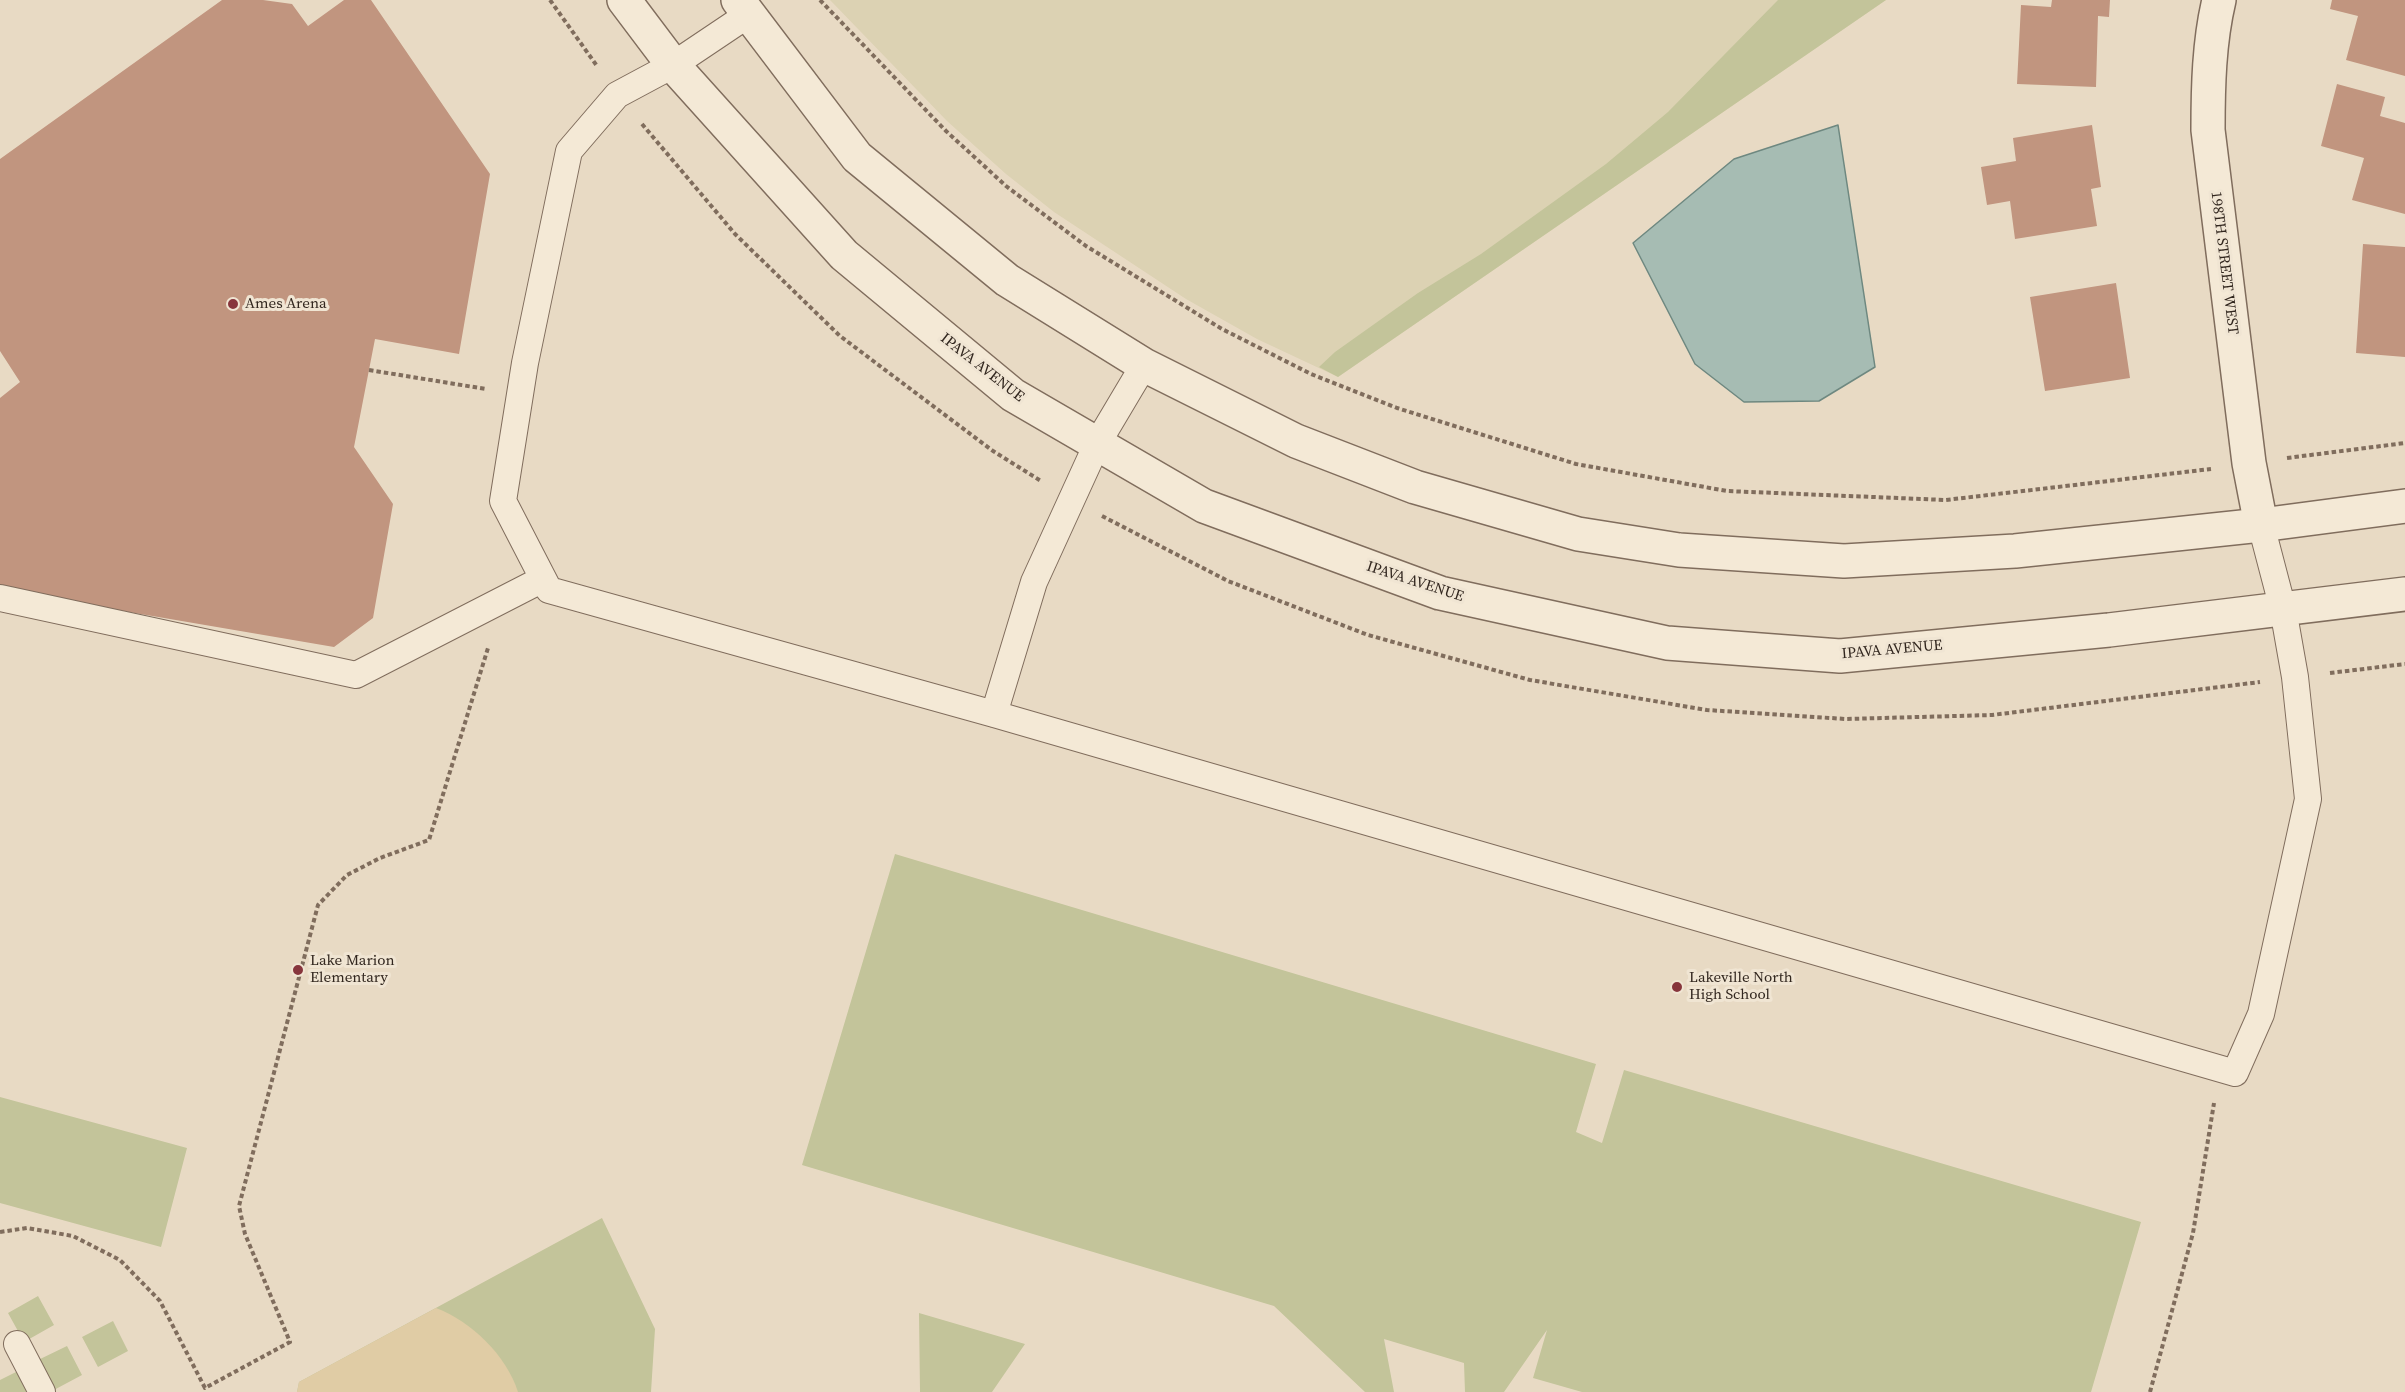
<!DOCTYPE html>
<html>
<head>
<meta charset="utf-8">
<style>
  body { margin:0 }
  canvas { display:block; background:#e8dac4 }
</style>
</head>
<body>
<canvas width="2405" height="1392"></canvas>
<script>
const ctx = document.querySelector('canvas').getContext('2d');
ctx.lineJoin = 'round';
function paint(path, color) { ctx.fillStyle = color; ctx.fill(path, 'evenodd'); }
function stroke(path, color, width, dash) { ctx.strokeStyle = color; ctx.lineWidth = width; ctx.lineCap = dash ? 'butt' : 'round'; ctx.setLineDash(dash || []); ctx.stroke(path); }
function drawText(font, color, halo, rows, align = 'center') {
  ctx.font = font + ' "Source Serif 4",serif'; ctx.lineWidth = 6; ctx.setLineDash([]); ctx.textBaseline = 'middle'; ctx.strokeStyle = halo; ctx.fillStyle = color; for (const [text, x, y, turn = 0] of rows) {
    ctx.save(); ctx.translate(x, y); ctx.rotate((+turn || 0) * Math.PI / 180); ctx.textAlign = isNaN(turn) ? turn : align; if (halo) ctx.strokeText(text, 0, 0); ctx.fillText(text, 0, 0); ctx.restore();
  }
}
paint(new Path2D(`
  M830,0H1886L1338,377L1257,339L1186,299L1054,212L1006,174L947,121Z`), '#dcd2b3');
paint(new Path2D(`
  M1778,0H1886L1338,377L1319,367L1335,352L1418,293L1481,254L1606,164L1668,112Z
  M895,854L1596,1064L1576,1132L1602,1143L1624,1070L2141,1222L2091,1392H1582L1533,1378L1547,1330L1504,1392H1465L1464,1363L1384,1339L1394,1392H1365L1274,1306L802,1165Z
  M0,1097L187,1148L161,1247L0,1203Z
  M602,1218L655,1329L651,1392H297L299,1382Z
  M38,1296L54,1325L24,1342L8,1313Z
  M919,1313L1025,1344L992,1392H920Z
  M113,1321L128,1351L98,1367L82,1337Z
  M67,1346L82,1375L52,1391L36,1361Z
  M20,1370L31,1392H0V1380Z`), '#c3c49a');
paint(new Path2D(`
  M436,1308C472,1322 506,1355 518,1392H297L299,1382Z`), '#e0cca5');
const water = new Path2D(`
  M1838,125L1875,367L1819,401L1744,402L1695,364L1633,243L1734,159Z`);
paint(water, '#a6bcb3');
stroke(water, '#6e8880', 1.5);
paint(new Path2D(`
  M222,0H263L292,4L308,26L344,0H371L490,174L459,354L375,339L354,447L393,504L373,618L334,647L0,590V398L20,382L0,351V159Z
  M2052,0H2110L2109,17L2098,16L2096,87L2017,84L2021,5L2051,7Z
  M2332,0H2405V76L2346,60L2358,16L2330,9Z
  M2337,84L2385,97L2380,116L2405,123V214L2352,200L2364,158L2321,146Z
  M2092,125L2101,187L2091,189L2097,226L2015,239L2010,201L1987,205L1981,167L2016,161L2013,138Z
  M2363,244L2405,247V357L2356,353Z
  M2116,283L2130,378L2045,391L2030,297Z`), '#c1957f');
const service = new Path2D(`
  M749,14L673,65L617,95L569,151L525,363L503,501L549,590L994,714L2235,1073L2261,1014L2308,799L2295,677L2283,609L2261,525
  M0,598L356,675L543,579
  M994,714L1034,582L1097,444L1144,365
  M17,1344L42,1392`);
const minor = new Path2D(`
  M2219,0C2209,42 2208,87 2208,130L2249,463L2261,525`);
const tertiary = new Path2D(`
  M624,0L673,65L844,255L1013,395L1204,506L1440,593L1667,643L1840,656L2109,630L2405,594
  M738,0L857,157L1007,280L1144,365L1296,441L1415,487L1578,534L1679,550L1844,561L2015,551L2261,525L2405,506`);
stroke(service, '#806d5d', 28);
stroke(minor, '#806d5d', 36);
stroke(tertiary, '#806d5d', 36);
stroke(new Path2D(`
  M550,0L597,66
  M820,0L946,131L1006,186L1086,246L1222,329L1311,374L1397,408L1576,464L1727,491L1946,500L2211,469
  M642,124L735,234L840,336L993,451L1041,481
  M369,370L486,389
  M2287,458L2405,443
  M1102,516L1228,581L1368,635L1530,680L1707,710L1846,719L1992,715L2260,682
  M2330,673L2405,664
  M0,1232L27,1228L73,1236L120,1260L160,1301L205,1388L290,1342L245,1234L239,1206L318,905L347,875L380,858L429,840L488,648
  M2150,1392L2193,1233L2214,1103`), '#806d5d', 4, [4.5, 3]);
stroke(service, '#f4e9d6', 26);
stroke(minor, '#f4e9d6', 33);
stroke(tertiary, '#f4e9d6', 33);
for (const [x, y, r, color] of [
  [233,304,6,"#87353c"],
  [298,970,6,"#87353c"],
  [1677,987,6,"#87353c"]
]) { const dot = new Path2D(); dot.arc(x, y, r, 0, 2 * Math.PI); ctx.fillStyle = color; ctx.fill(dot); stroke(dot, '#f0e5d3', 2); }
drawText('15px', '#32271f', '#f0e5d3', [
  ["198TH STREET WEST",2224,263,83],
  ["IPAVA AVENUE",982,368,38],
  ["IPAVA AVENUE",1415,582,18],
  ["IPAVA AVENUE",1892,650,-5]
]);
drawText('15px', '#32271f', '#f0e5d3', [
  ["Ames Arena",245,304],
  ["Lake Marion",310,961],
  ["Elementary",310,978],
  ["Lakeville North",1689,978],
  ["High School",1689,995]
], 'left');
</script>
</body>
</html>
